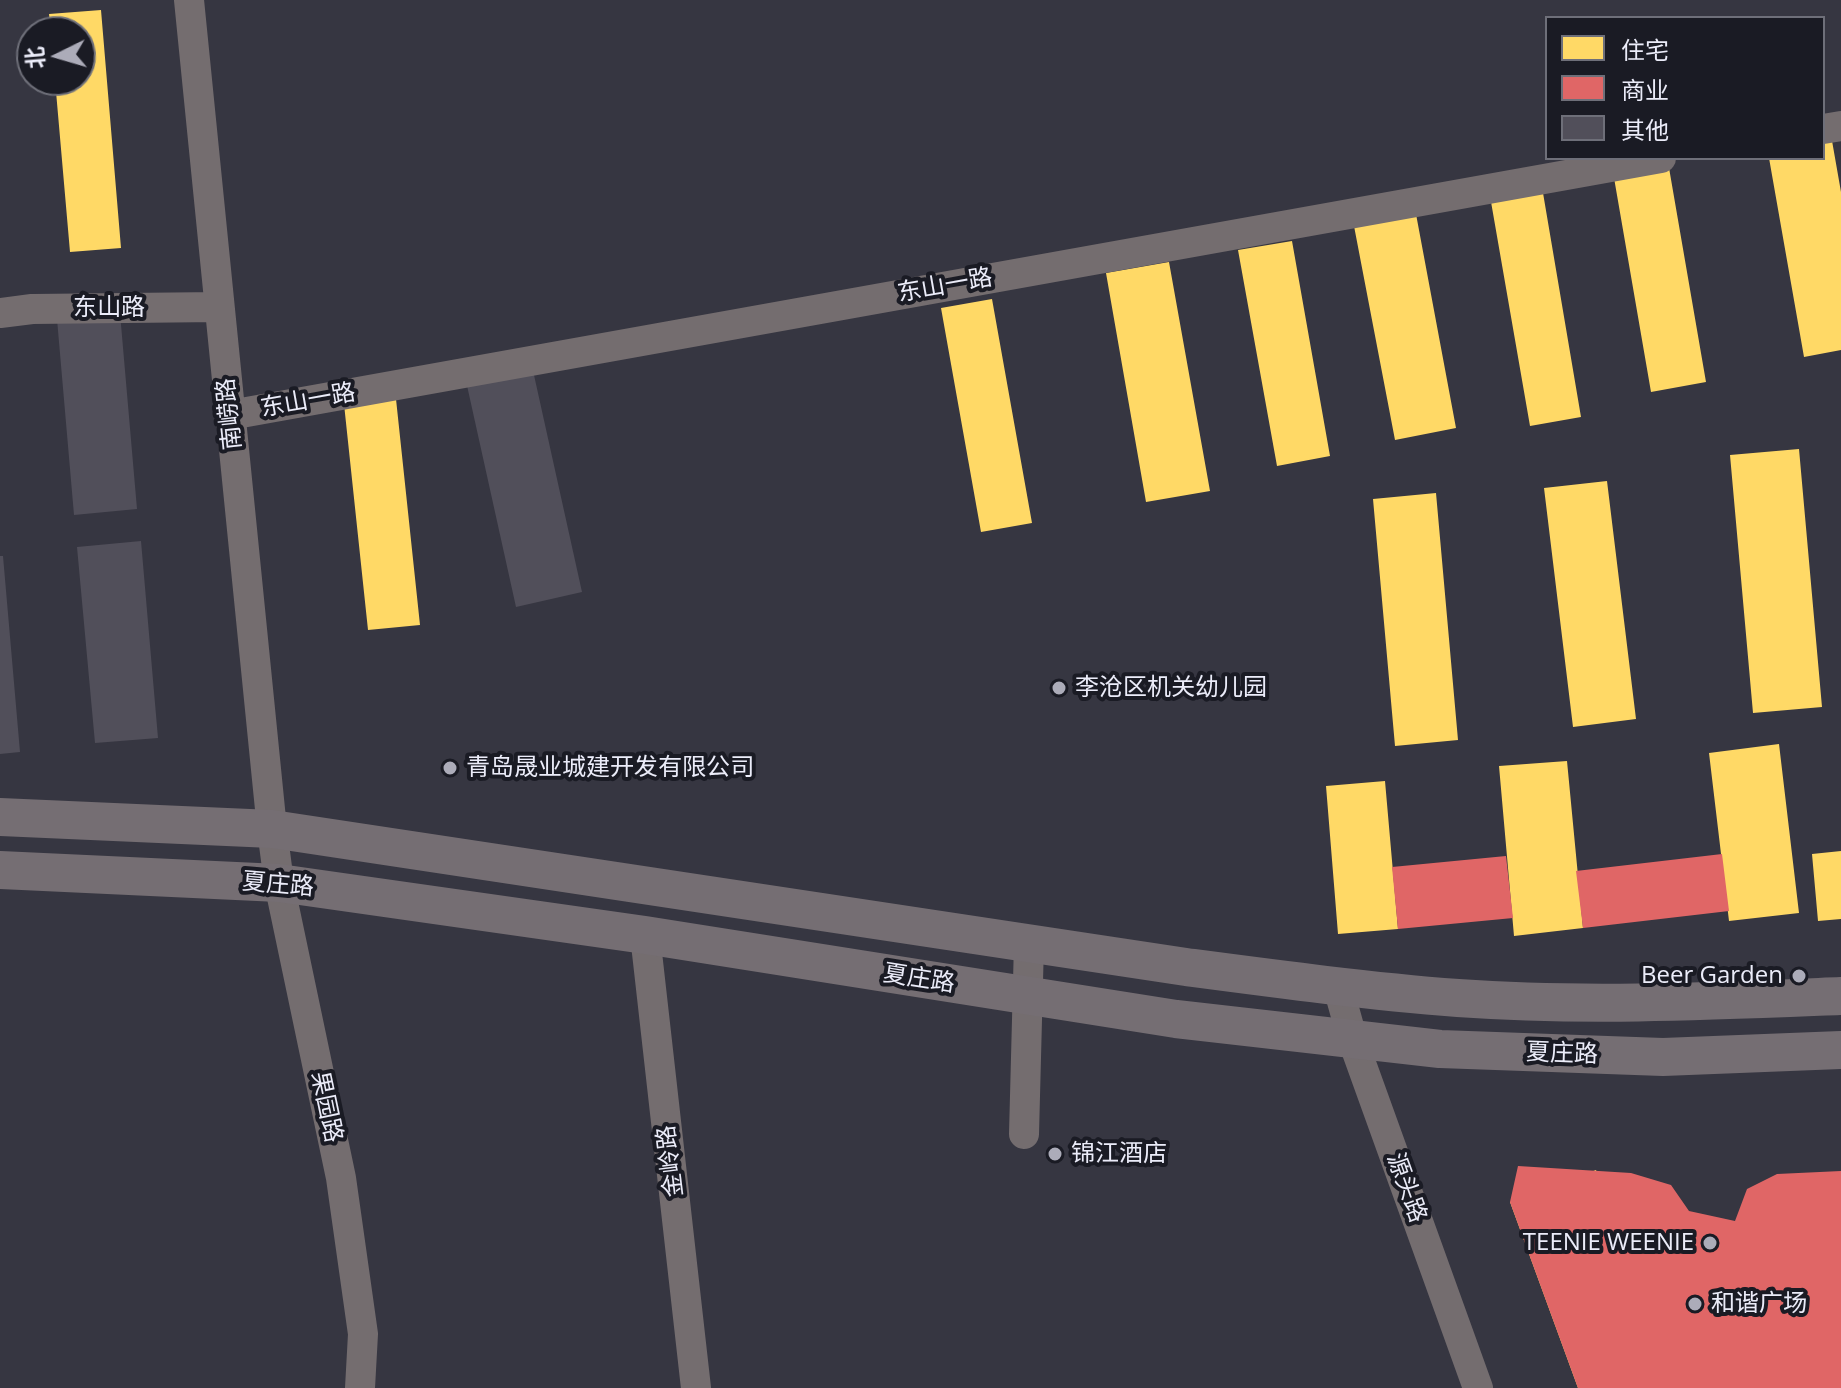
<!DOCTYPE html>
<html>
<head>
<meta charset="utf-8">
<style>
  body { margin:0 }
  #map { position:relative; width:1841px; height:1388px; overflow:hidden; background:#363641; font-family:"Open Sans","Noto Sans SC",sans-serif }
  canvas { display:block }
  .legend { position:absolute; left:1545px; top:16px; width:280px; height:144px; box-sizing:border-box; background:#1a1b24; border:2px solid #6e6f79; margin:0; padding:10px 14px; list-style:none; font-size:24px; color:#ebecf9 }
  .legend li { display:flex; align-items:center; gap:16px; height:40px }
  .legend b { width:40px; border:2px solid #6e6f79 }
  .north { position:absolute; left:16px; top:16px; width:80px; height:80px; box-sizing:border-box; background:#1a1b24; border:2px solid #6e6f79; border-radius:50%; rotate:265deg; font-size:22px; font-weight:700; line-height:32px; text-align:center; color:#ebecf9 }
  .north::after { content:''; display:block; margin:auto; width:28px; height:36px; background:#acacb9; clip-path:polygon(50% 0,100% 100%,50% 72%,0 100%) }
</style>
</head>
<body>
<div id="map">
<canvas width="1841" height="1388"></canvas>
<ul class="legend">
<li><b style="height:22px;background:#ffd966"></b>住宅</li>
<li><b style="height:22px;background:#e06666"></b>商业</li>
<li><b style="height:22px;background:#514f5a"></b>其他</li>
</ul>
<div class="north">北</div>
</div>
<script>
const ctx = document.querySelector('canvas').getContext('2d');
ctx.lineJoin = 'round';
function paint(path, color) { ctx.fillStyle = color; ctx.fill(path, 'evenodd'); }
function stroke(path, color, width, dash) { ctx.strokeStyle = color; ctx.lineWidth = width; ctx.lineCap = dash ? 'butt' : 'round'; ctx.setLineDash(dash || []); ctx.stroke(path); }
function drawText(font, color, halo, rows, align = 'center') {
  ctx.font = font + ' "Open Sans","Noto Sans SC",sans-serif'; ctx.lineWidth = 8; ctx.setLineDash([]); ctx.textBaseline = 'middle'; ctx.strokeStyle = halo; ctx.fillStyle = color; for (const [text, x, y, turn = 0] of rows) {
    ctx.save(); ctx.translate(x, y); ctx.rotate((+turn || 0) * Math.PI / 180); ctx.textAlign = isNaN(turn) ? turn : align; if (halo) ctx.strokeText(text, 0, 0); ctx.fillText(text, 0, 0); ctx.restore();
  }
}
paint(new Path2D(`
  M101,10L121,248L70,252L55,80H80V32H51L49,14Z
  M1831,135L1841,192V350L1804,357L1769,158H1823V136Z
  M1668,162L1706,382L1651,392L1613,172Z
  M1542,187L1581,417L1530,426L1490,196Z
  M1416,214L1456,428L1395,440L1354,226Z
  M1292,241L1330,456L1277,466L1238,250Z
  M1169,262L1210,491L1146,502L1106,273Z
  M992,299L1032,523L981,532L941,308Z
  M396,399L420,625L368,630L344,404Z
  M1799,449L1822,707L1753,713L1730,455Z
  M1607,481L1636,719L1573,727L1544,488Z
  M1436,493L1458,740L1395,746L1373,499Z
  M1779,744L1799,913L1729,921L1709,753Z
  M1567,761L1583,928L1514,936L1499,766Z
  M1385,781L1398,929L1338,934L1326,786Z
  M1841,851V919L1818,921L1812,854Z
  M1596,1170L1675,1388H1578L1510,1202Z`), '#ffd966');
paint(new Path2D(`
  M1722,854L1729,911L1583,928L1576,871Z
  M1506,856L1513,918L1398,929L1392,867Z
  M1518,1166L1631,1173L1671,1185L1689,1211L1735,1221L1747,1189L1777,1174L1841,1171V1388H1578L1510,1202Z`), '#e06666');
paint(new Path2D(`
  M120,313L137,509L74,515L57,319Z
  M532,366L582,592L516,607L466,381Z
  M141,541L158,738L95,743L77,547Z
  M0,556H3L20,752L0,754Z`), '#514f5a');
stroke(new Path2D(`
  M189,0L272,829L279,883L341,1178L363,1334L360,1388
  M1823,129L1841,126
  M0,313L32,309L219,307
  M230,415L1661,158
  M645,935L696,1388
  M1338,987L1353,1041L1478,1388
  M1024,1134L1029,943`), '#746d6f', 30);
stroke(new Path2D(`
  M0,817L272,829L1186,967C1277,979 1367,991 1458,998C1585,1007 1714,1001 1841,996
  M0,870L279,883L645,935L1176,1019L1440,1049L1663,1057L1841,1050`), '#756e73', 38);
for (const [x, y, r, color] of [
  [1059,688,8,"#acacb9"],
  [450,768,8,"#acacb9"],
  [1799,976,8,"#acacb9"],
  [1055,1154,8,"#acacb9"],
  [1710,1243,8,"#acacb9"],
  [1695,1304,8,"#acacb9"]
]) { const dot = new Path2D(); dot.arc(x, y, r, 0, 2 * Math.PI); ctx.fillStyle = color; ctx.fill(dot); stroke(dot, '#1a1b24', 3); }
drawText('24px', '#ebecf9', '#1a1b24', [
  ["东山一路",945,286,-10],
  ["东山路",109,308],
  ["东山一路",308,401,-10],
  ["南崂路",230,414,-96],
  ["夏庄路",278,885,5],
  ["夏庄路",919,979,9],
  ["夏庄路",1562,1054,2],
  ["果园路",326,1107,78],
  ["金岭路",671,1161,-97],
  ["源头路",1406,1188,70]
]);
drawText('24px', '#ebecf9', '#1a1b24', [
  ["李沧区机关幼儿园",1075,688],
  ["青岛晟业城建开发有限公司",466,768],
  ["Beer Garden",1783,976,"right"],
  ["锦江酒店",1071,1154],
  ["TEENIE WEENIE",1694,1243,"right"],
  ["和谐广场",1711,1304]
], 'left');
</script>
</body>
</html>
